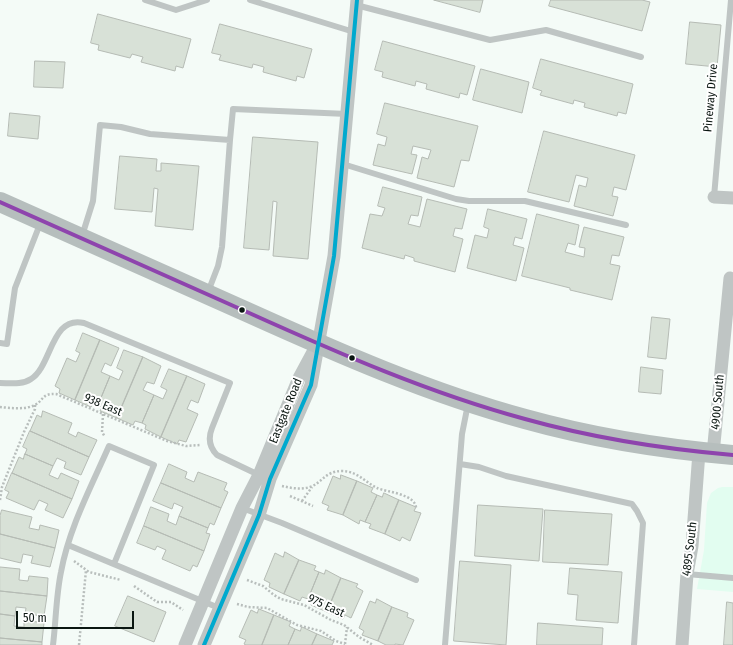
<!DOCTYPE html>
<html>
<head>
<meta charset="utf-8">
<style>
  body { margin:0 }
  #map { position:relative; width:733px; height:645px; overflow:hidden; background:#f4fbf7; font-family:"Fira Sans Condensed",sans-serif }
  canvas { display:block }
  .scale { position:absolute; left:16px; top:611px; width:118px; height:18px; box-sizing:border-box; border:2px solid #0a1611; border-top:0; padding-left:5px; font-size:12px; line-height:14px; white-space:nowrap; color:#0a1611; -webkit-text-stroke:3px #fff; paint-order:stroke }
</style>
</head>
<body>
<div id="map">
<canvas width="733" height="645"></canvas>
<div class="scale">50 m</div>
</div>
<script>
const ctx = document.querySelector('canvas').getContext('2d');
ctx.lineJoin = 'round';
function paint(path, color) { ctx.fillStyle = color; ctx.fill(path, 'evenodd'); }
function stroke(path, color, width, dash) { ctx.strokeStyle = color; ctx.lineWidth = width; ctx.lineCap = dash ? 'butt' : 'round'; ctx.setLineDash(dash || []); ctx.stroke(path); }
function drawText(font, color, halo, rows, align = 'center') {
  ctx.font = font + ' "Fira Sans Condensed",sans-serif'; ctx.lineWidth = 4; ctx.setLineDash([]); ctx.textBaseline = 'middle'; ctx.strokeStyle = halo; ctx.fillStyle = color; for (const [text, x, y, turn = 0] of rows) {
    ctx.save(); ctx.translate(x, y); ctx.rotate((+turn || 0) * Math.PI / 180); ctx.textAlign = isNaN(turn) ? turn : align; if (halo) ctx.strokeText(text, 0, 0); ctx.fillText(text, 0, 0); ctx.restore();
  }
}
paint(new Path2D(`
  M722,487H733V592L697,589L704,550L707,503L711,493L718,488Z`), '#e2fdf0');
const building = new Path2D(`
  M434,0H483L480,12Z
  M551,0H642L650,2L642,31L549,6Z
  M98,14L191,39L183,68L176,66L175,71L141,62L143,57L132,54L130,58L98,50L99,45L91,43Z
  M690,22L721,25L717,67L686,64Z
  M220,24L312,49L304,78L297,76L296,81L263,72L264,67L253,64L252,68L219,60L221,55L212,53Z
  M383,41L475,66L467,95L460,93L459,98L426,89L427,84L416,81L415,86L382,77L383,72L375,70Z
  M541,59L633,84L626,114L618,112L617,116L584,107L585,103L574,100L573,104L540,95L542,91L533,88Z
  M35,61L65,62L63,88L34,87Z
  M481,69L529,82L522,113L473,100Z
  M385,103L478,126L469,161L461,160L454,187L417,178L422,157L428,159L431,150L413,146L411,154L417,155L412,174L373,165L378,144L385,146L387,137L377,134Z
  M10,113L40,116L38,139L8,136Z
  M544,131L635,155L626,190L614,187L612,196L618,197L613,216L574,206L579,185L586,187L588,178L576,175L569,202L528,192Z
  M253,137L318,142L308,259L273,256L277,202L273,201L269,250L244,248Z
  M120,156L157,159L156,171H161V163L199,166L193,230L155,226L158,189L154,188L152,212L115,209Z
  M383,187L422,197L418,216L411,215L408,224L420,227L427,199L467,209L462,229L455,228L453,236L463,239L455,272L414,261V258L405,255L404,259L362,248L370,214L382,216L385,208L378,206Z
  M488,209L527,219L522,239L515,237L513,245L524,248L516,281L467,268L475,235L487,238L489,229L484,227Z
  M537,214L579,225L575,245L568,243L565,252L584,257L585,248L579,247L584,227L624,237L619,256L612,255L610,264L620,266L612,300L570,290V288L522,276Z
  M652,317L670,319L666,359L648,357Z
  M83,333L100,340L75,400L59,393L60,389L55,386L67,358L76,362L80,353L76,351Z
  M100,340L119,348L111,366L105,363L101,372L110,376L98,405L93,403L91,407L75,400Z
  M124,350L143,357L117,418L100,411L102,407L98,405L110,376L119,380L123,371L117,368Z
  M143,357L161,366L154,384L147,382L143,390L154,395L142,423L135,421L133,425L117,418Z
  M641,367L663,370L661,394L639,392Z
  M169,369L187,376L161,437L145,429L146,425L142,423L154,395L163,399L167,390L161,387Z
  M187,376L205,384L198,403L191,400L187,409L198,414L186,442L179,440L177,444L161,437Z
  M43,411L72,423L68,433L76,437L78,432L97,440L89,457L30,431L37,415L41,417Z
  M30,431L89,457L81,475L64,468L66,462L57,458L53,466L25,454L27,449L23,447Z
  M25,454L53,466L49,475L58,479L61,473L79,481L72,499L12,473L19,457L23,459Z
  M169,464L187,472L185,478L194,482L198,472L227,483L224,490L228,492L221,508L161,483Z
  M12,473L72,499L63,518L45,510L48,504L39,500L34,510L6,498L9,492L5,490Z
  M341,475L357,481L343,515L327,510L329,506L322,503L333,476L340,479Z
  M357,481L373,488L371,492L377,495L365,522L360,520L359,524L343,515Z
  M161,483L221,508L214,525L210,523L208,528L179,516L183,507L174,503L172,509L153,501Z
  M384,493L399,500L385,534L369,528L371,524L365,522L377,495L382,497Z
  M399,500L416,507L414,511L421,513L410,541L402,537L400,541L385,534Z
  M478,505L543,509L539,561L475,556Z
  M151,507L169,514L167,521L176,525L179,516L208,528L206,533L210,534L204,551L144,526Z
  M2,510L32,517L29,528L39,530L40,525L59,530L55,548L0,534V516Z
  M545,510L612,514L608,565L543,562Z
  M144,526L204,551L197,567L193,565L190,571L162,559L166,550L157,546L155,550L137,543Z
  M0,534L55,548L50,567L31,563L33,556L23,554L21,563L0,558Z
  M285,552L299,560L284,594L269,587L270,583L264,580L275,553L283,557Z
  M299,560L316,566L314,570L319,572L308,599L302,597L300,601L284,594Z
  M460,561L511,565L506,645L454,641Z
  M0,567L20,569L19,580L28,581L29,576L48,578L47,596L0,591Z
  M570,568L622,572L618,623L576,620L578,595L568,594Z
  M326,570L341,578L327,612L311,605L313,601L308,599L319,572L324,574Z
  M341,578L358,584L356,587L363,591L351,618L345,615L343,619L327,612Z
  M0,591L47,596L44,616L25,614L26,608L16,607L15,616L0,614Z
  M128,596L166,612L154,642L115,626Z
  M377,599L392,607L378,641L362,635L364,631L359,628L370,601L375,603Z
  M727,602L733,603V645H724Z
  M392,607L408,613L407,617L414,620L403,645L395,644V645H386L378,641Z
  M259,609L274,615L262,645H246L244,644L246,640L239,637L251,610L257,613Z
  M0,614L15,616L14,626L24,627V620L44,623L42,642L0,638Z
  M274,615L291,622L289,626L295,629L288,645H262Z
  M538,623L603,628L602,645H537Z
  M302,627L317,634L312,645H288L295,629L300,631Z
  M317,634L334,641L332,645H312Z
  M0,638L42,642V645H0Z`);
paint(building, '#d8e1d7');
stroke(building, '#b5bbb4', 1);
stroke(new Path2D(`
  M0,407C10,408 25,410 35,405C44,400 42,393 56,394L167,441L186,446L200,445
  M103,414L102,432L105,437
  M282,486C291,488 301,490 310,487C322,483 325,471 342,471C357,471 365,482 377,488C386,492 416,494 416,508
  M290,496L313,506
  M0,500L2,487L24,432L35,409V404
  M302,501L312,487
  M74,561L89,572L121,580
  M247,580L263,586L274,595L281,599L304,605L331,620L344,625L359,637L373,645
  M134,586L157,602H171L183,610
  M237,604L248,607L267,608L297,625L321,631L336,641L345,644
  M345,644L347,627
  M79,645L86,570`), '#b8bebc', 2.5, [2, 2]);
stroke(new Path2D(`
  M145,0L176,10L207,0
  M250,0L354,32
  M356,5L490,40L546,30L641,57
  M230,140L233,109L347,114
  M343,164L456,199L469,201H525L626,225
  M714,197L731,0
  M82,236L93,201L100,125L121,127L150,134L230,140L222,247L218,266L208,292
  M0,343L7,344L15,288L40,224
  M0,383C10,383 22,385 31,379C52,366 51,315 84,323L230,383L212,428C208,438 209,447 217,455L259,475
  M460,464L479,467L506,476L632,504L637,511L643,523L634,645
  M242,508L282,523L416,580
  M68,545L219,608
  M687,574L733,578
  M53,645C56,621 56,596 61,572C69,528 91,487 109,446L154,465L114,564
  M445,645L462,434L468,404`), '#bfc5c4', 6);
stroke(new Path2D(`
  M714,197L733,198
  M713,454L730,278
  M185,645L242,508L259,475L299,378L313,352
  M204,645L259,515L270,479L311,385L334,256L357,0
  M682,645L687,574L692,546L699,452`), '#bfc5c4', 13);
stroke(new Path2D(`
  M0,202C82,239 165,275 247,312C338,353 429,393 525,419C593,438 663,449 733,455`), '#b6bebd', 20);
stroke(new Path2D(`
  M0,202C82,239 165,275 247,312C338,353 429,393 525,419C593,438 663,449 733,455`), '#8e44ad', 4);
stroke(new Path2D(`
  M204,645L259,515L270,479L311,385L334,256L357,0`), '#00a9ce', 4);
for (const [x, y, r, color] of [
  [242,310,3.5,"#0a1611"],
  [352,358,3.5,"#0a1611"]
]) { const dot = new Path2D(); dot.arc(x, y, r, 0, 2 * Math.PI); ctx.fillStyle = color; ctx.fill(dot); stroke(dot, '#fff', 1.5); }
drawText('12px', '#0a1611', '#fff', [
  ["Pineway Drive",711,98,-85],
  ["4900 South",718,402,-85],
  ["938 East",103,405,23],
  ["Eastgate Road",286,411,-68],
  ["4895 South",690,549,-83],
  ["975 East",326,606,25]
]);
</script>
</body>
</html>
